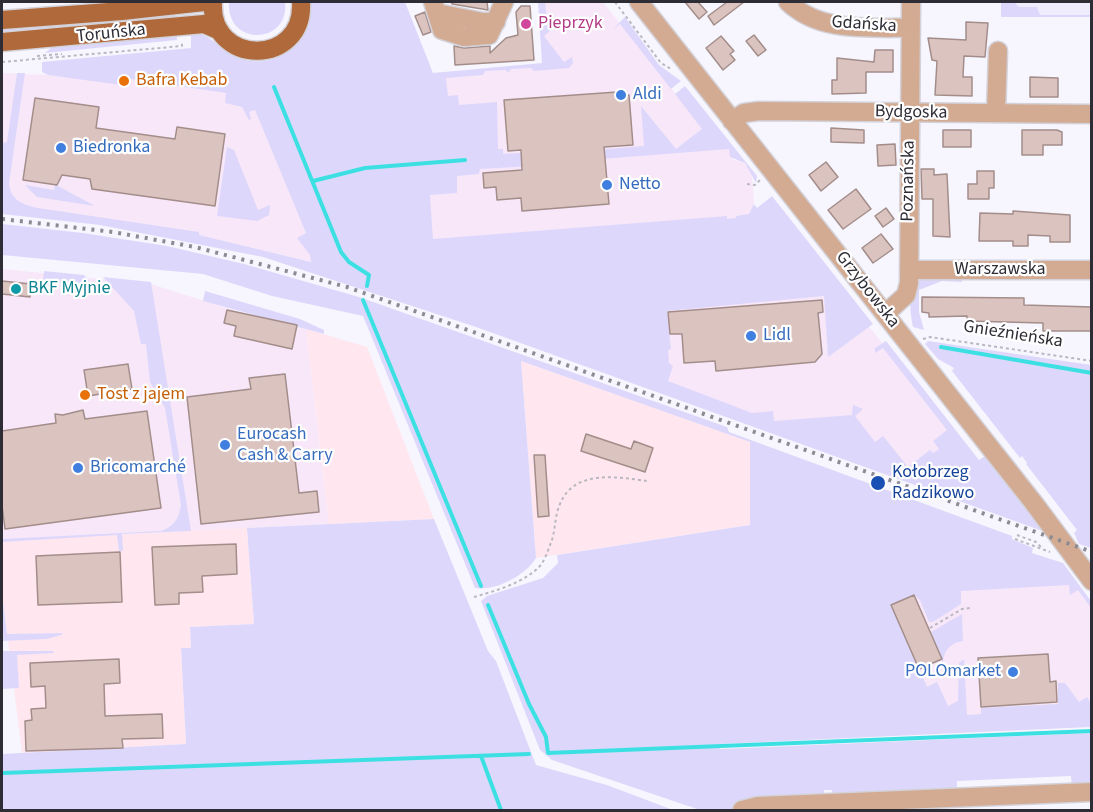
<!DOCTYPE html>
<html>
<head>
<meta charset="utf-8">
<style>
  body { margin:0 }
  #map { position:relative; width:1093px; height:812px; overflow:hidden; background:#f7f6fe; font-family:"Source Sans 3",sans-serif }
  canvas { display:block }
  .frame { position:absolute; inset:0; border:3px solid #2e2d35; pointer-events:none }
</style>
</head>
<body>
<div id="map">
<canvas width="1093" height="812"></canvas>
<div class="frame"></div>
</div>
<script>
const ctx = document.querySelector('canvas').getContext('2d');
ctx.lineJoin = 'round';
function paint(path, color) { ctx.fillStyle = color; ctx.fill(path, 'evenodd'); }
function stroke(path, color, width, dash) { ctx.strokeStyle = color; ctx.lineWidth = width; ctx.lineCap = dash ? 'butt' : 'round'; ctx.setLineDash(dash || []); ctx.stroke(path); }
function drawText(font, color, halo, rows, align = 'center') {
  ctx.font = font + ' "Source Sans 3",sans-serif'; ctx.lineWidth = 4.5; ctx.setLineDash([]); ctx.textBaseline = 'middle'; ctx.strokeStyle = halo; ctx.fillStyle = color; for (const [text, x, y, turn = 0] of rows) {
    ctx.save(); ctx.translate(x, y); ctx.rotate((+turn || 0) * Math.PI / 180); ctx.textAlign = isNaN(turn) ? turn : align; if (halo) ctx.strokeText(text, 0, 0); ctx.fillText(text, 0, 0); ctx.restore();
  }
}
paint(new Path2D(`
  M541,2H603L718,147L729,146L732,159L745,163L752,172L754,204L750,219L429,243L421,166L432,73L544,66Z
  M2,73L209,82L256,108L305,228L312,262L163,227L38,210L2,200Z
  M2,269L151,284L239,312L306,329L329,524L2,540Z
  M840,290L980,467L961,482L775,430L650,383L611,309Z
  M1076,581L1091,604V708L967,715L931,716L877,589Z`), '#f8e7f9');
paint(new Path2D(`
  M306,329L367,347L434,519L329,524Z
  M521,361L751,442L750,525L536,558Z
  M247,528L254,624L190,627L191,648L181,649L186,744L22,753L2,593V540Z`), '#ffe6ef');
paint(new Path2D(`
  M1001,2H1091V17H1001Z`), '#eeecfd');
paint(new Path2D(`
  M229,2H285C290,45 226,47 229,2Z
  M311,2H405L433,73L542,63L538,2H545L547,20L551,30L544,36L564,62L572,57L573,63L569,68L534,71L531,68L511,69L508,73L506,70L485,71L483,75L446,78L448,96L458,95L459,105L497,102L498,149H503V154L535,152L536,155L644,146L641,106L676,149L702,129L675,94L685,86L757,176L756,183L745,163L730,157L729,149L589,160V163L480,169L479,174L457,176V193L430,195L433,239L727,216V219L736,218V216L749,214L754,204L757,208L772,196L873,324L828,357L824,296L667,311L671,349L668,350L669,363L673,366L668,381L752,413L773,411L774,421L852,415L853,405L863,409L855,416L875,442L883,436L908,467L930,450L933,453L939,449L933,441L947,430L883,348L875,353V348L886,341L979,460L985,456L1048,533L476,327L263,257L100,225L2,214V143L7,142L17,73H25L9,183C10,200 23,205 38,208L199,232V235L311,262L310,255L297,238L306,233L255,110L249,112L251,119L249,120L242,107L225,103L226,93L130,79L128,86L48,75L42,72V62L191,48V33C208,33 214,43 227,52C247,66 274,64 292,48C306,36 312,19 311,2Z
  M1001,2L1015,3L1019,7H1037L1040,15H1091V17H1001Z
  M175,12V20L2,36V28Z
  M625,17L659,65L681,81L671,89L620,24L612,30Z
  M177,34V40L45,53L52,47Z
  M227,147L234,150L258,210L270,205L269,215L257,221L217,216Z
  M25,185L54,190L55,185H56L95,206L37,197Z
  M2,224L83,233L167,246L244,264L359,297L727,427L729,432L1012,536V539L1033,548L1032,553L1063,563L1091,601V608L1078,590L1070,595L1069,585L961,591V604L933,622H929L920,600L914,595L891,605L927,687L937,682L948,706L958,701L959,663L964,659L967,715L981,714V708L1058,704V683H1065L1079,702L1087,697L1091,703V727L718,744L720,749L1091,733V787L1072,788L1071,776L957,781V792L833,796L832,790H824V797L737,806L732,810H700L552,760L540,750L481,601L487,596L543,578L558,563L557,555L750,525V442L521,361L536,558C525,576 496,591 475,588L363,316L272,296L203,274L2,255Z
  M44,271L84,275L95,288L45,281L42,293Z
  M962,274V282L942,281L919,290V312L924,330L913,327C910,310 906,289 923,277Z
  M103,277L151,282L191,531L122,534L123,551H119L117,535L2,542V539L161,531C174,527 179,518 181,505L165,408L150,382L146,344H141L134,311Z
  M205,291L300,319L324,330V334L203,301Z
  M928,341L1091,365V548L1079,544L1074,533L1077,530L1026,464L1027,463L1022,456L1020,458L952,371L954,368L938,359L925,344Z
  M434,519L488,651L496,661L536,765L607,785L673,810H2V754L186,744L181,648H191L190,627L254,624L247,528Z
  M2,593L7,634L63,633L61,635L47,639L2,641Z
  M962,614L963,641C950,643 943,651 943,664L931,632Z
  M2,651H53L54,653L17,655L19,688L2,689Z`), '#ddd8fb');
stroke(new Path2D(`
  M274,87L341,252L349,262L369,275L367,286
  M313,181L365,168L465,160
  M363,300L481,586
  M941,347L1092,373
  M488,605L529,704L546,737L548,753L1092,731
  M481,756L501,810
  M2,773L529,754`), '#3de0e2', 4);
const building = new Path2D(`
  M451,2H487L488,10L452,4Z
  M685,2H698L707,12L699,19Z
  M727,2H744L714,25L708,16Z
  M521,6H530L534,60L455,65L454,46L464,48L490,46V53L506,38L518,35L516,12Z
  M425,12L431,32L423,35L415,16Z
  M966,22L988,23L985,57L964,56L963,77H972V96L935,95L937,61L932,60L928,38L966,40Z
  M754,35L766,50L758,56L746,41Z
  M721,36L734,51L730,54L735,60L723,70L706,48Z
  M875,50H893V72H866V93L832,94V80H837V58L874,62Z
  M1030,77L1058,78V97H1030Z
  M617,92V96L629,95L633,145L604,147L609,204L522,211L521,198L497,200L496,187L484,188L483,173L522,170L521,150L508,151L504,100Z
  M35,98L99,107L96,128L175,139L177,127L225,134L215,206L92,189L90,179L62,175L57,185L23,180Z
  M831,128L864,130V143L831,142Z
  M943,130H971V147H943Z
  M1022,130H1057L1062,132V145H1043V155H1022Z
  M895,144L896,165L878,166L877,145Z
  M826,162L838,177L821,191L809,175Z
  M921,169H934V175L947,174L950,237L933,236V199H922Z
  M977,171H994V188H989V199H968V184H977Z
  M856,189L871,209L843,229L828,210Z
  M886,208L894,219L883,227L875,216Z
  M1013,211L1070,215V242H1050V236L1028,235V246H1013V241H979L980,213L1013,214Z
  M881,234L893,249L873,263L862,248Z
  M2,281L31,284L30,297L2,294Z
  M922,297L1024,298V305L1092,307V331H1043V323L967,321V316L929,317V313L922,312Z
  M822,300L823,312L818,313L822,354L815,362L716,371L715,361L684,363L682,334H670L668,312Z
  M227,310L297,325L292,349L234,336L236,326L224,323Z
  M128,364L132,389L88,396L84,370Z
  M285,374L299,493L317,491L319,512L201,524L187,397L251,389L249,378Z
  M83,410L85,419L147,411L161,508L5,529L2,505V431L56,423L55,414L63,415Z
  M586,434L631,449L634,441L653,448L645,472L581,451Z
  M534,455H545L549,516L538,517Z
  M236,544L237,574L202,576L203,592L179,593V604L155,605L152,547Z
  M120,552L122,602L38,605L36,556Z
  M914,595L942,659L919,669L891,605Z
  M1048,654L1050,682L1056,681L1057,702L981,707L978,658Z
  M119,659L120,683L104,684L105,716L162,714L163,738L122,739L123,748L26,751L25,721L32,720L31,709L46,708L45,686L31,687L30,663Z`);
paint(building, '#dbc4c0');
stroke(building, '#a38d8a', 1.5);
const minor = new Path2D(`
  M433,2L442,30L464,37L489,35L504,2
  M639,2L1033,502L1092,581
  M788,2C820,33 869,27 911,28
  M437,13L483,22H496
  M996,113L998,51
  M732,121L744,113L759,111L1092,114
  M909,270H1092
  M885,314L906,295L909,283L911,2
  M742,810L758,806L1092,792`);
const major = new Path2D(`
  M213,2C209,67 305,67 301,2
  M2,20L122,11L204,2
  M2,42L204,24L220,31`);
stroke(minor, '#d3d2da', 21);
stroke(major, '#d3d2da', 21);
stroke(new Path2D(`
  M615,2L661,63L671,69
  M37,56L62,54
  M2,62L182,46V42
  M747,184L755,185L760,180
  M923,339L930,337L1092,361
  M1017,535L1036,542L1041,547
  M1015,539L1050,552
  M474,597C495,591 520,584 537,569C544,563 547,553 550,545C556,532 554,517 560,504C574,469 618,477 647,481
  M930,628L962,609L970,608`), '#b9b8c0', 2, [3, 3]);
stroke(minor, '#d3ab93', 18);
stroke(major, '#af693a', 18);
stroke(new Path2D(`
  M2,219L113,232L195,247L347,287L1092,552`), '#8c8b93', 4, [3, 6]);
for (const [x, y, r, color] of [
  [526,24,6,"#d1479c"],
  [124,81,6,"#e8710a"],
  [621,95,6,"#3f7fe0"],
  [61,148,6,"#3f7fe0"],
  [607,185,6,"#3f7fe0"],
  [16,289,6,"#0f9aa8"],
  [751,336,6,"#3f7fe0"],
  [85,395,6,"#e8710a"],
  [225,445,6,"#3f7fe0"],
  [78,468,6,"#3f7fe0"],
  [878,483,8,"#1a4fb4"],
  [1013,672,6,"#3f7fe0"]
]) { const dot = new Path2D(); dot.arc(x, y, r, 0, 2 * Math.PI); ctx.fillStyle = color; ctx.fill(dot); stroke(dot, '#fff', 2); }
drawText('18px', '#b23c85', '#fff', [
  ["Pieprzyk",538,24]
], 'left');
drawText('18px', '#2e2d35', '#fff', [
  ["Gdańska",864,25,4],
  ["Toruńska",111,34,-6],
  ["Bydgoska",911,113,1],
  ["Poznańska",909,181,-89],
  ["Warszawska",1000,270],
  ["Grzybowska",867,290,52],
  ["Gnieźnieńska",1013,335,9]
]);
drawText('18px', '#c56008', '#fff', [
  ["Bafra Kebab",136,81],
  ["Tost z jajem",97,395]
], 'left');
drawText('18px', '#366cbe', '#fff', [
  ["Aldi",633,95],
  ["Biedronka",73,148],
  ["Netto",619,185],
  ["Lidl",763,336],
  ["Eurocash",237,435],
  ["Cash & Carry",237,456],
  ["Bricomarché",90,468],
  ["POLOmarket",1001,672,"right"]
], 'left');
drawText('18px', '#0d838f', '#fff', [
  ["BKF Myjnie",28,289]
], 'left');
drawText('18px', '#164399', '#fff', [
  ["Kołobrzeg",892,473],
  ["Radzikowo",892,494]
], 'left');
</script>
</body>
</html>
